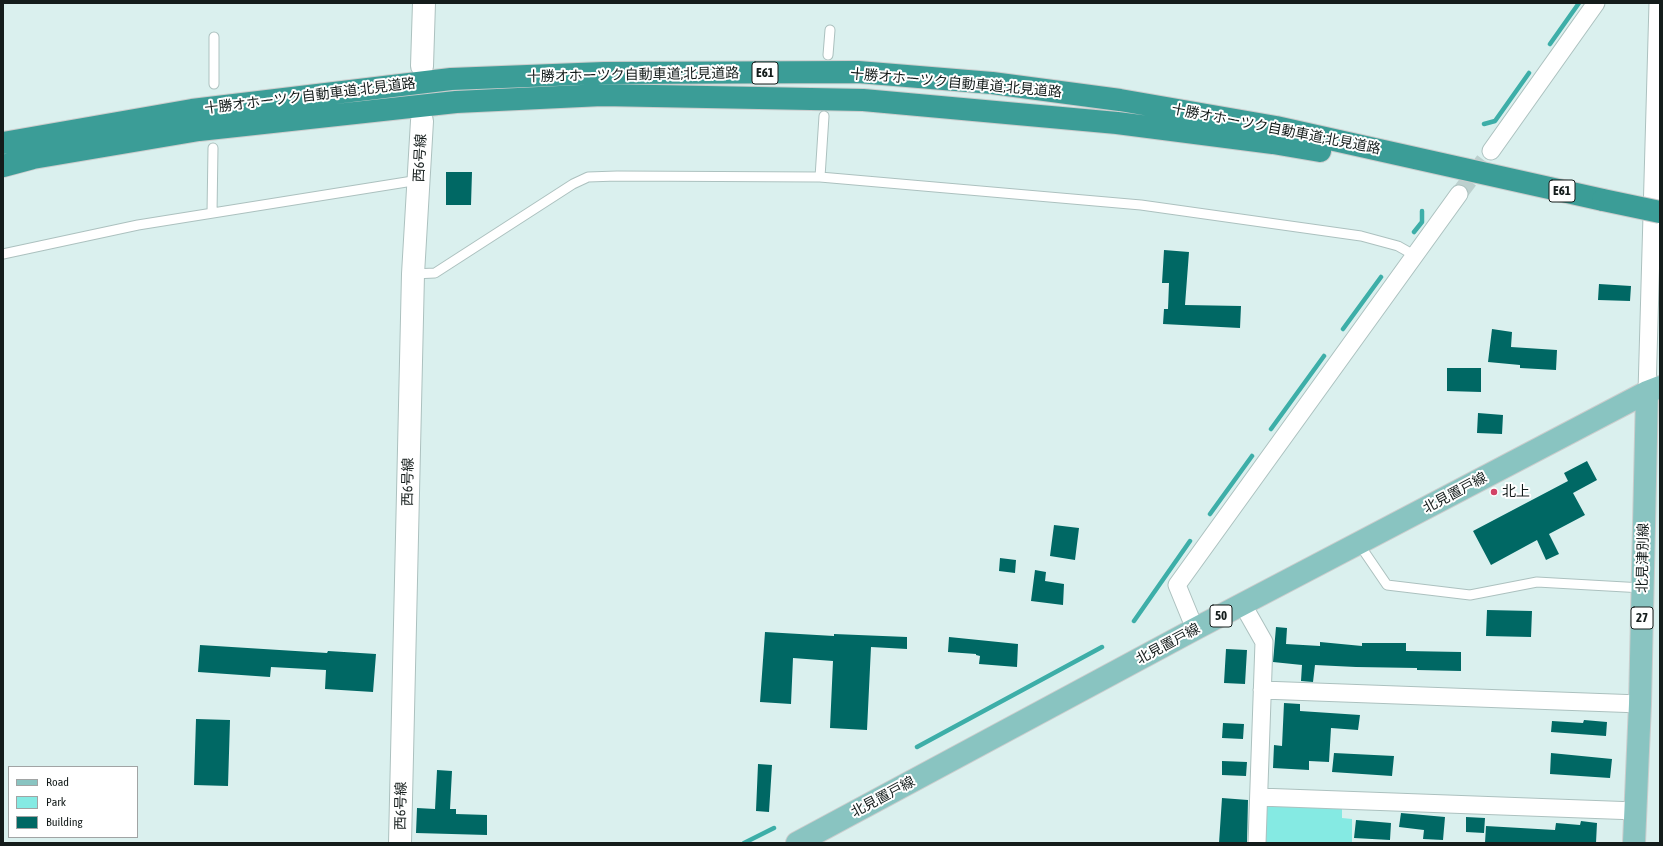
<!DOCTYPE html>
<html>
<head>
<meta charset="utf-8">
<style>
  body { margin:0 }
  #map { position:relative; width:1663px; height:846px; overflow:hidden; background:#daf0ee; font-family:"Asap Condensed",sans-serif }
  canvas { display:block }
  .frame { position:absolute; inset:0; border:4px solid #141c1b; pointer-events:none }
  .legend { position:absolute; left:8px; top:766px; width:130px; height:72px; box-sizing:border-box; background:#fff; border:1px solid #a1a4a4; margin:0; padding:5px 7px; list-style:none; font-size:12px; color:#141c1b }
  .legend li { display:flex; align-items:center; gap:8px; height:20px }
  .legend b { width:20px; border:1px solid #a1a4a4 }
</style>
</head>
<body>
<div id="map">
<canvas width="1663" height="846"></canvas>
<div class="frame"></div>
<ul class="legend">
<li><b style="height:5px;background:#89c4c1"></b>Road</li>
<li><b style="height:11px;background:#85eae3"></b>Park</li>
<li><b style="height:11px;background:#006864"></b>Building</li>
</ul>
</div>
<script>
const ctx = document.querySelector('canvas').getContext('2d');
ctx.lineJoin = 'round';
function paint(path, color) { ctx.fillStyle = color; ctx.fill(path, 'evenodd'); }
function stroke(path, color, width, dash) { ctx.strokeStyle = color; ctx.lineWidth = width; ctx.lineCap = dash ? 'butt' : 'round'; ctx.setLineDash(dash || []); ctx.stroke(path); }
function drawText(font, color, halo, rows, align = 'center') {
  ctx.font = font + ' "Asap Condensed","Noto Sans JP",sans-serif'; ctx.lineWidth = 4; ctx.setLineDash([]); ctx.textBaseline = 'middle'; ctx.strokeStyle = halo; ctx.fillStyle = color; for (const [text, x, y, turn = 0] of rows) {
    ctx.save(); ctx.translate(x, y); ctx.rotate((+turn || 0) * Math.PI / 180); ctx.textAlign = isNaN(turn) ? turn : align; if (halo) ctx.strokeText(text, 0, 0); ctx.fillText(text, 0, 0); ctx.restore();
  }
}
paint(new Path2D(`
  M1259,797L1342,800V818L1352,819V843H1257Z`), '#85eae3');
stroke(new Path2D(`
  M1550,44L1579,3
  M1484,124L1495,121L1529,73
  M1414,232L1422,222V211
  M1343,329L1381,277
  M1271,429L1324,356
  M1210,514L1252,456
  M1134,621L1190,541
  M917,747L1102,647
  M744,843L774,828`), '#3daea8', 4.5);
paint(new Path2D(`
  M446,172H472L471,205H446Z
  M1164,250L1189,252L1185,305L1241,306L1240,328L1163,324L1164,309H1168L1169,283H1162Z
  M1599,284L1631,286L1630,301L1598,300Z
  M1492,329L1512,332L1511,347L1557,350L1556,370L1520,368V365L1488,362Z
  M1447,368H1481V392L1447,391Z
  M1478,413L1503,415L1502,434L1477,433Z
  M1587,461L1597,480L1573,493L1585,515L1549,534L1559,554L1546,560L1537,540L1491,565L1473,531L1568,481L1564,473Z
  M1054,525L1079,528L1075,560L1050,556Z
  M1000,558L1016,560L1015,573L999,571Z
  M1035,570L1046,572L1045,581L1064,584L1063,605L1031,601Z
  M1487,610L1532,611L1531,637L1486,636Z
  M1276,627L1287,628L1286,644L1320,646V642L1362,646V643H1406V651L1461,652V671L1417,670V668L1356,667L1315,665L1313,682L1301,681L1302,665L1273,662Z
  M765,632L834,636V634L907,637V649L871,647L867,730L830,728L833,661L793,658L791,704L760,702Z
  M949,637L1018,644L1017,667L979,664L980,656L976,655V654L948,652Z
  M200,645L327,653L328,651L376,654L373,692L325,689L326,670L271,667L270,677L198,672Z
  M1226,649L1247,650L1245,684L1224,683Z
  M1284,703L1300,704V711L1360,715L1358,730L1331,728L1329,762L1309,761V770L1273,768L1274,745L1282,746Z
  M196,719L230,720L228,786L194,785Z
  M1584,720L1607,722L1606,736L1551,732L1552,721L1583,723Z
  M1223,723L1244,724L1243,739L1222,738Z
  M1334,753L1394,756L1392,776L1332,772Z
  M1551,753L1612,759L1610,778L1550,774Z
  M1222,761L1247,762L1246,776L1222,775Z
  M758,764L772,765L769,812L756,811Z
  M437,770L452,771L450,809H456V814L487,815V835L416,833L417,808L435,809Z
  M1222,798L1248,800L1247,843H1219Z
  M1401,813L1445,817L1443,840L1423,839L1424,830L1399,827Z
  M1466,817L1485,818L1484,833L1466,832Z
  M1356,820L1391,823L1390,840L1354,838Z
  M1581,821L1597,823L1596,843H1485L1486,826L1555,830L1556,823L1580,825Z`), '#006864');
stroke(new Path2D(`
  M1459,194L1491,151`), '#bcd0ce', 17, [17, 8]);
const service = new Path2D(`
  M828,55L830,30
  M214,84V37
  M820,177L824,116
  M212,213L213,148
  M3,254L138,225L419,180
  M413,274L435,273L573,184L588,177L617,176L820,177L1141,205L1361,236L1398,246L1414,255
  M1359,544L1387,585L1470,595L1537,582L1643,588`);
const minor = new Path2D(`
  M1491,151L1596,3
  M1647,392L1658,3
  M1243,605L1264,642L1257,843
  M1195,629L1177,585L1459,194
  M1262,690L1640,704
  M1259,797L1636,811`);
const tertiary = new Path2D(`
  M422,66L424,3
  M400,843L413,274L422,121`);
const primary = new Path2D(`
  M797,843L1195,629L1647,392L1660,387
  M1634,843L1640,704L1647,392`);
const motorway = new Path2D(`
  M3,143L192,110L451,79L604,73L858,72L992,83L1120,100L1276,127L1603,200
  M3,166L33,158L199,130L456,102L602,95L863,100L1117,123L1273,143L1320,151`);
stroke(service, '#acc1bf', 11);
stroke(minor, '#acc1bf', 19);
stroke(tertiary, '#acc1bf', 24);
stroke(primary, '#cbcdcd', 24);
stroke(motorway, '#cbcdcd', 24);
stroke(service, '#fff', 9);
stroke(minor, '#fff', 17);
stroke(tertiary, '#fff', 22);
stroke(primary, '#89c4c1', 22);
stroke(motorway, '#3b9d97', 22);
const motorwayBridge = new Path2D(`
  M1603,200L1660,212`);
stroke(motorwayBridge, '#cbcdcd', 24, []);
stroke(motorwayBridge, '#3b9d97', 22);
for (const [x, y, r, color] of [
  [1494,492,4,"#d24366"]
]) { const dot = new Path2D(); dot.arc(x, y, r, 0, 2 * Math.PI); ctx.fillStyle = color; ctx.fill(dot); stroke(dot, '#fff', 1.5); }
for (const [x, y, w] of [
  [765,73,26],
  [1562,191,26],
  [1221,616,22],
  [1642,618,22]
]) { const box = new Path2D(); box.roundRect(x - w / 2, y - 11, w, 22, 3); ctx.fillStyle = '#fff'; ctx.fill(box); stroke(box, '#141c1b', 1); }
drawText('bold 13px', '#141c1b', null, [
  ["E61",765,73],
  ["E61",1562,191],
  ["50",1221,616],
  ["27",1642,618]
]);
drawText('14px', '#141c1b', '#fff', [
  ["十勝オホーツク自動車道;北見道路",633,75,-1],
  ["十勝オホーツク自動車道;北見道路",956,83,5],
  ["十勝オホーツク自動車道;北見道路",310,96,-7],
  ["十勝オホーツク自動車道;北見道路",1276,129,11],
  ["西6号線",420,158,-87],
  ["西6号線",408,482,-89],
  ["北見置戸線",1455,493,-28],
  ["北見津別線",1643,558,-89],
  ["北見置戸線",1168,644,-28],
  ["北見置戸線",883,797,-28],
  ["西6号線",401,806,-89]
]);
drawText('14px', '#141c1b', '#fff', [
  ["北上",1502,492]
], 'left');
</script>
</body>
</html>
